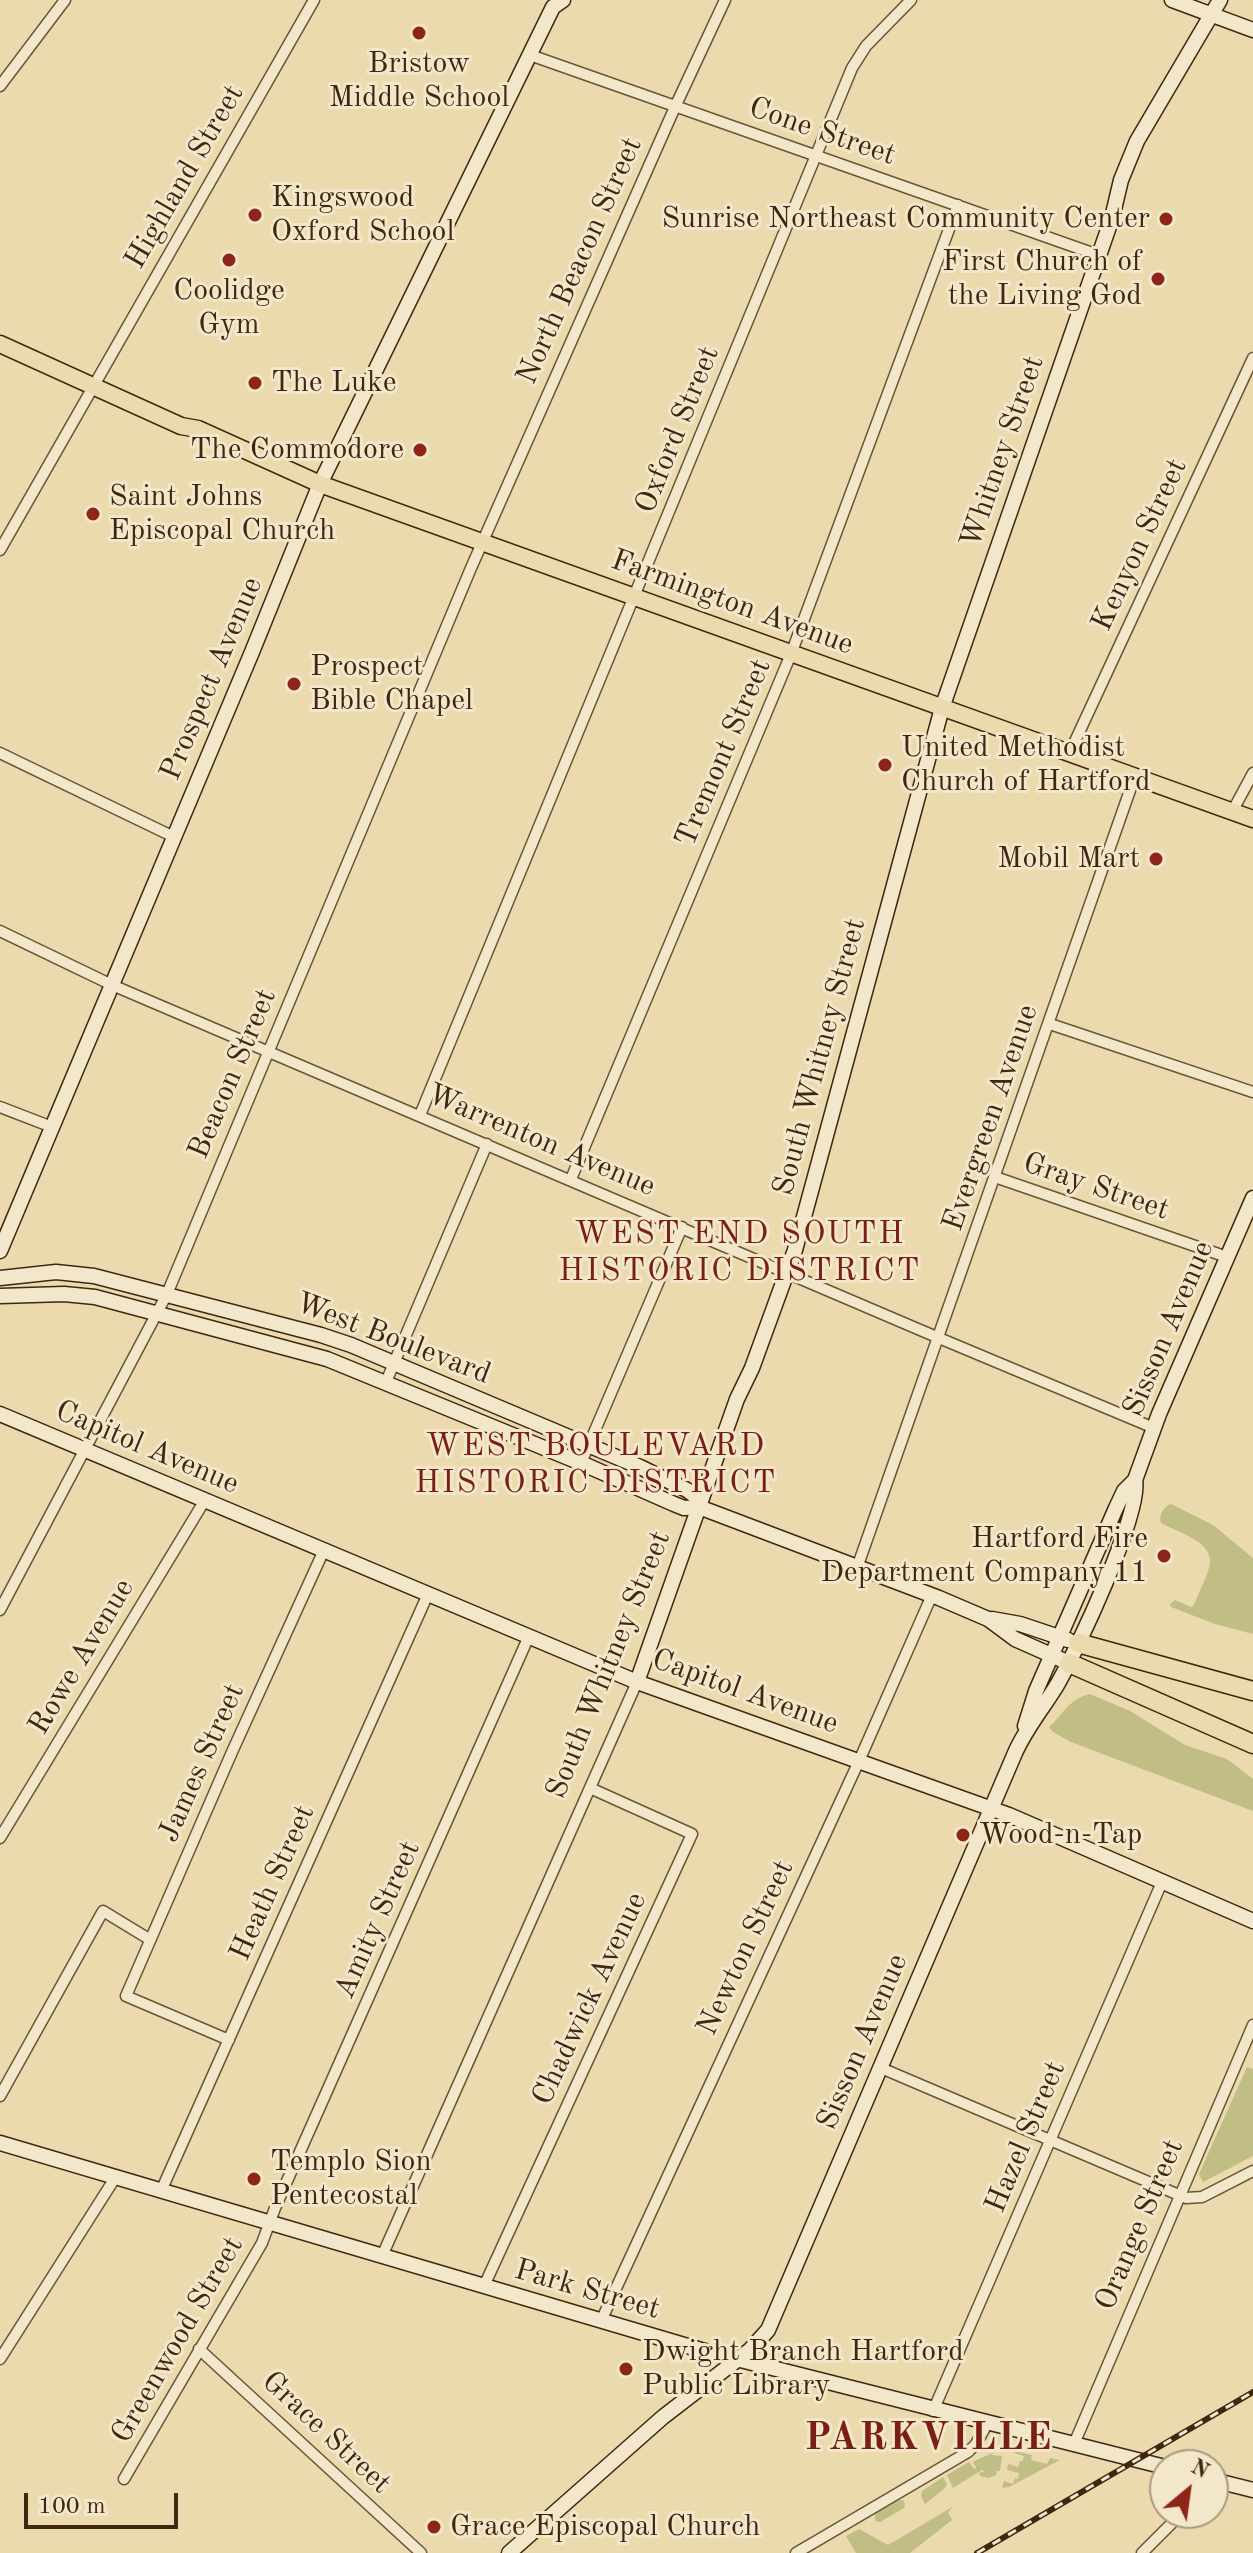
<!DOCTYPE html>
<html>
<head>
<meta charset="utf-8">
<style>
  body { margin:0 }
  #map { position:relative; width:1253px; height:2553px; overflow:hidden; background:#ebdaae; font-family:"Old Standard TT",serif }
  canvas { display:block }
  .north { position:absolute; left:1149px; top:2449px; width:80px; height:80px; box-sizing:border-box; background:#f2e7ca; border:2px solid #aa9a80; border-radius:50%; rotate:29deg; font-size:22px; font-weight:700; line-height:32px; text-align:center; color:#3f2710 }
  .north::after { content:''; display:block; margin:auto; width:28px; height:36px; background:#8f2418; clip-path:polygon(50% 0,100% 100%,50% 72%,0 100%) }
  .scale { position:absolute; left:24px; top:2493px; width:154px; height:36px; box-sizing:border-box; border:4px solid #3f2710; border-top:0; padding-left:10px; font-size:24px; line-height:28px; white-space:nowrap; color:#3f2710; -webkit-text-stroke:6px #f2e7ca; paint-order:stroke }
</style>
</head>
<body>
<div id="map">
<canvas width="1253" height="2553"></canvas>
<div class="north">N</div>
<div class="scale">100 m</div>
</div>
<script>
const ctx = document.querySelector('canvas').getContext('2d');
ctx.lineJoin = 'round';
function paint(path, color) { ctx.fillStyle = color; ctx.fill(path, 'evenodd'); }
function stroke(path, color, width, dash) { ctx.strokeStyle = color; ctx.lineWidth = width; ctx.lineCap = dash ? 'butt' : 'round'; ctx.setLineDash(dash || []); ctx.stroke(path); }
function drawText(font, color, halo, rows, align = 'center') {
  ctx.font = font + ' "Old Standard TT",serif'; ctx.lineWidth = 6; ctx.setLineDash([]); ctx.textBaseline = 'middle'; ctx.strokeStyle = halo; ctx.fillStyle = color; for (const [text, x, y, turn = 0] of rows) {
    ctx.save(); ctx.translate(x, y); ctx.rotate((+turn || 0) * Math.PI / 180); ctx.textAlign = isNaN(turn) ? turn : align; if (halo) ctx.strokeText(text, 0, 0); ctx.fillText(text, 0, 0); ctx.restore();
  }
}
paint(new Path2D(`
  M1171,1504L1213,1525L1253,1558V1634L1215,1624L1171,1607L1170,1604L1175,1600L1191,1607L1194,1605C1198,1594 1210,1571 1210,1562C1211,1540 1176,1532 1161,1523C1158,1516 1164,1506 1171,1504Z
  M1090,1694L1130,1711L1185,1745L1227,1759L1253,1779V1811L1071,1742L1053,1732L1049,1727C1064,1714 1067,1700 1090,1694Z
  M1247,2067L1253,2069V2156L1203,2182L1199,2174Z
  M1014,2451L1032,2455L1031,2460L1047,2464L1050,2458L1060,2460L1009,2487L1002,2488L1004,2481L1013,2484L1015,2478L1018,2479L1019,2473L1007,2470L1008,2464L1018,2467L1020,2461H1023L1024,2456L1014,2453Z
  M995,2452L991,2455L1002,2456L1000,2471H996L997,2475L988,2478L980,2476L979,2473L985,2471L982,2470L953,2488L947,2475L969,2462L975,2470L976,2466L973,2464L974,2461Z
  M943,2477L947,2484L945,2488L925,2504L921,2496L922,2491Z
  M899,2500H903L905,2504L904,2508L880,2522L875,2521V2514Z
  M954,2506L948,2512L952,2520L910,2553H856L846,2536L859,2529L888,2545Z`), '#c0bd85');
const street = new Path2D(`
  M530,55L1098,255
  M0,86L65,0
  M0,550L314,0
  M1070,752L1253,358
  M0,753L174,837
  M1232,812L1253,773
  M0,931L112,985L939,1338L1154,1428
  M1050,1024L1253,1092
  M0,1107L52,1127
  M420,1115L852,68L866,46L911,0
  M995,1177L1227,1257
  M571,1179L791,654L958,205
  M386,1382L487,1144
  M581,1463L682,1227
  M858,1565L1135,776
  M0,1610L167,1294L471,568L675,107L725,0
  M0,1838L205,1500
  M229,2040L126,1996L232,1752L324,1550
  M881,2068L1186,2198L1202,2197L1253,2171
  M0,2096L103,1911L149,1939
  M161,2191L428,1594
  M382,2256L637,1682
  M484,2286L692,1834L590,1788
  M601,2321L859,1761L932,1595
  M199,2349L421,2553
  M0,2359L115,2178
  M933,2411L1162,1882
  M1074,2444L1253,2025
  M124,2479L262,2243L275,2208L529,1636
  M796,2553L968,2452L976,2444L987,2424
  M1142,2553L1182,2513`);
const secondary = new Path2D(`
  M1172,0L1253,30
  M0,1251L252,652L320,484L553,7L563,0
  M0,1278L56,1272L94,1276L321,1335L351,1345L640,1467L687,1490L695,1496L699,1507
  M0,1296L64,1294L95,1297L327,1359L581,1463L674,1504L684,1508L699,1507L939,1598L988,1619L1015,1639L1069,1663
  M0,1414L637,1682L1009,1815L1253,1921
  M992,1619L1020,1624L1068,1640
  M637,1682L737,1399L752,1368L795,1250L942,708L1112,218L1121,180L1137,141L1220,0
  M1025,1726L1036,1691L1116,1508L1124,1491L1135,1480L1159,1414L1253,1198
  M0,2143L701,2350L1165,2467
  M1213,2480L1253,2490
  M509,2553L663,2417L750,2350L768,2330L1015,1753C1026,1728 1043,1708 1057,1685C1076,1652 1142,1512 1135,1480`);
const primary = new Path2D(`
  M0,344L181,426L198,429L320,484L1253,819`);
const highway = new Path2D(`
  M1078,1643L1253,1691
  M1069,1663L1253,1744`);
stroke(street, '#6a5438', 13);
stroke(secondary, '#3f2710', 17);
stroke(primary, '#3f2710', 19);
stroke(highway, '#3f2710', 21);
stroke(street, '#f2e7ca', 10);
stroke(secondary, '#f2e7ca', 14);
stroke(primary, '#ebdaae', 16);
stroke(highway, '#ebdaae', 18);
const rail = new Path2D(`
  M977,2553L1253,2392`);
stroke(rail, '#3f2710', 6);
stroke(rail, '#f2e7ca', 3, [9]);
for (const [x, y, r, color] of [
  [419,33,8,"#8f2418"],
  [255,215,8,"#8f2418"],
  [1166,219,8,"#8f2418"],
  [229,260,8,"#8f2418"],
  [1158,279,8,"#8f2418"],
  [255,383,8,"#8f2418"],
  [420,450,8,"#8f2418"],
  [93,514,8,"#8f2418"],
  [294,684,8,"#8f2418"],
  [885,765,8,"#8f2418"],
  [1156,859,8,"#8f2418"],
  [1164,1556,8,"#8f2418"],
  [963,1835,8,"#8f2418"],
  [254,2179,8,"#8f2418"],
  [626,2369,8,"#8f2418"],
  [434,2527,8,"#8f2418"]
]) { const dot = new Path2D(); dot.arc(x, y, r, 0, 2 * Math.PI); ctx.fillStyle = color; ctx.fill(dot); stroke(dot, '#f2e7ca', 3); }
drawText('30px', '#3f2710', '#f2e7ca', [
  ["Bristow",419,64,"center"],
  ["Middle School",419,98,"center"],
  ["Kingswood",271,198],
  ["Oxford School",271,232],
  ["Sunrise Northeast Community Center",1150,219,"right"],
  ["First Church of",1142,262,"right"],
  ["the Living God",1142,296,"right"],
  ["Coolidge",229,291,"center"],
  ["Gym",229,325,"center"],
  ["The Luke",271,383],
  ["The Commodore",404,450,"right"],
  ["Saint Johns",109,497],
  ["Episcopal Church",109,531],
  ["Prospect",310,667],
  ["Bible Chapel",310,701],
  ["United Methodist",901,748],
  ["Church of Hartford",901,782],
  ["Mobil Mart",1140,859,"right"],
  ["Hartford Fire",1148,1539,"right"],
  ["Department Company 11",1148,1573,"right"],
  ["Wood-n-Tap",979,1835],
  ["Templo Sion",270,2162],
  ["Pentecostal",270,2196],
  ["Dwight Branch Hartford",642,2352],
  ["Public Library",642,2386],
  ["Grace Episcopal Church",450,2527]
], 'left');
drawText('30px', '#3f2710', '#f2e7ca', [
  ["Cone Street",822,132,19],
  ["Highland Street",185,177,-60],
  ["North Beacon Street",580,261,-66],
  ["Oxford Street",678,430,-68],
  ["Whitney Street",1003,452,-71],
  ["Kenyon Street",1140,545,-65],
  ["Farmington Avenue",732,603,20],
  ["Prospect Avenue",212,679,-67],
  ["Tremont Street",724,753,-67],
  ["South Whitney Street",820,1057,-75],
  ["Beacon Street",233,1074,-67],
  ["Evergreen Avenue",991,1118,-71],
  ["Warrenton Avenue",541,1141,23],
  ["Gray Street",1096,1187,19],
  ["Sisson Avenue",1169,1329,-67],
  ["West Boulevard",393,1339,21],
  ["Capitol Avenue",147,1448,23],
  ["Rowe Avenue",82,1657,-59],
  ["South Whitney Street",609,1665,-68],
  ["Capitol Avenue",745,1692,20],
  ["James Street",202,1763,-66],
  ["Heath Street",273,1883,-66],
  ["Amity Street",378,1920,-66],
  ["Newton Street",746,1948,-65],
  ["Chadwick Avenue",590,1999,-65],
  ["Sisson Avenue",863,2042,-67],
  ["Hazel Street",1026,2137,-67],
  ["Orange Street",1140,2225,-67],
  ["Park Street",587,2290,16],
  ["Greenwood Street",178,2340,-60],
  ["Grace Street",326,2433,43]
]);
ctx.letterSpacing = '2px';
drawText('32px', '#7a1f14', '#f2e7ca', [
  ["WEST END SOUTH",740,1235],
  ["HISTORIC DISTRICT",740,1272],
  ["WEST BOULEVARD",596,1447],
  ["HISTORIC DISTRICT",596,1484]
]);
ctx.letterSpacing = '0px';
ctx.letterSpacing = '2px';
drawText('bold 38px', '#7a1f14', '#f2e7ca', [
  ["PARKVILLE",929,2439]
]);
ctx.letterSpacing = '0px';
</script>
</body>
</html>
